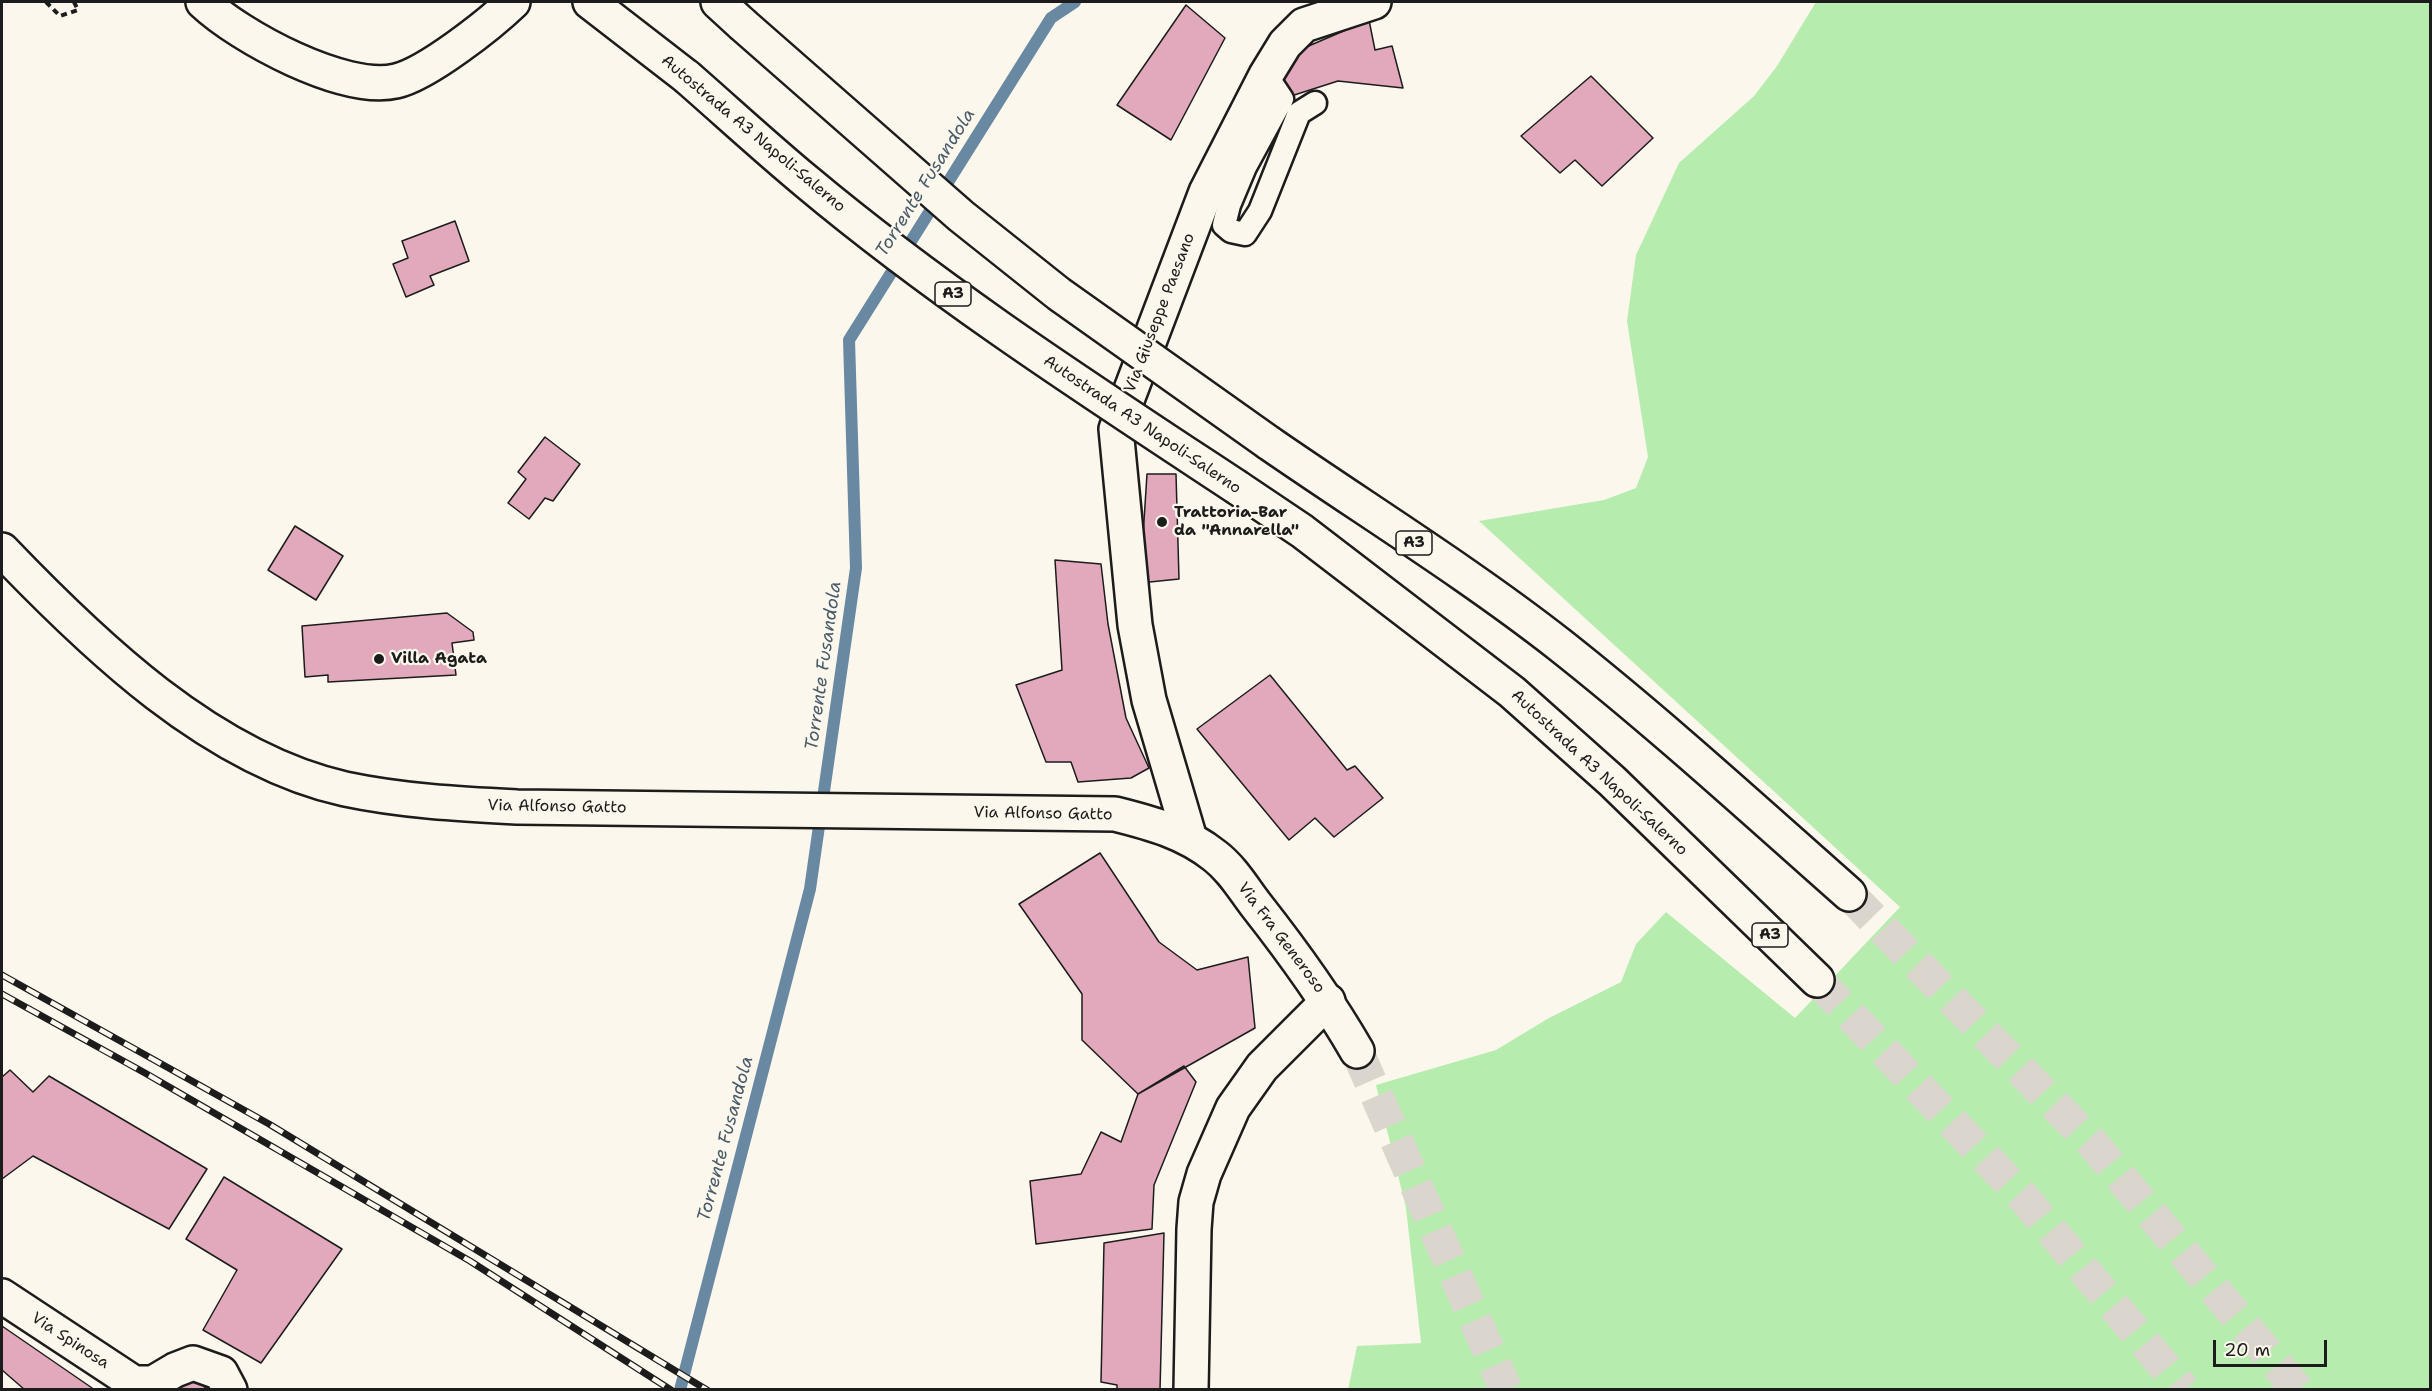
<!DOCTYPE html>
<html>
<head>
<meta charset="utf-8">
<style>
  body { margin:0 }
  #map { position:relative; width:2432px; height:1391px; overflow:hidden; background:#fbf7ec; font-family:"Shantell Sans",sans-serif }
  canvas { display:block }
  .frame { position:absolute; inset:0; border:3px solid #1c1c1c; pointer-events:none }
  .scale { position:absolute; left:2213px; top:1340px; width:114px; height:27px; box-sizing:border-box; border:3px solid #1c1c1c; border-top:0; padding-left:8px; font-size:18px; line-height:21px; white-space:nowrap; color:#1c1c1c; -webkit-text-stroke:4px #fbf7ec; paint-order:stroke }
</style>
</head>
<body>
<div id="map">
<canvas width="2432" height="1391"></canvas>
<div class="frame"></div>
<div class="scale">20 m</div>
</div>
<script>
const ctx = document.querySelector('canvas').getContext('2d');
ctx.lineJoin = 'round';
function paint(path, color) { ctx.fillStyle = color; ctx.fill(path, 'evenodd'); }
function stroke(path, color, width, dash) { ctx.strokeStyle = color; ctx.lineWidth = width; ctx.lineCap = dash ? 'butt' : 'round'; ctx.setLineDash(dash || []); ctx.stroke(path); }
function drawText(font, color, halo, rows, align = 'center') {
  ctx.font = font + ' "Shantell Sans",sans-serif'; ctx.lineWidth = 4.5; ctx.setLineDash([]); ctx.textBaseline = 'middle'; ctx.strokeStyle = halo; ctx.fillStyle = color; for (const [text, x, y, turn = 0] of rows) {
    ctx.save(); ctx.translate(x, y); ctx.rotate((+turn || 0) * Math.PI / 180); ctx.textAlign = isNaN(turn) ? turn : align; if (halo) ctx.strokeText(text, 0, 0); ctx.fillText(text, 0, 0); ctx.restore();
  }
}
paint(new Path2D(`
  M1816,2H2430V1389L1348,1390L1357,1346L1421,1343L1406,1208L1376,1085L1496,1050L1549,1018L1621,982L1636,944L1666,912L1795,1018L1900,907L1479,521L1604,500L1636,488L1648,457L1627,321L1636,255L1679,163L1754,96L1777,66Z`), '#b6edaf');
stroke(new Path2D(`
  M680,1390L810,889L856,568L849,340L1051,18L1075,2`), '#6988a2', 12);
const building = new Path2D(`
  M1186,5L1225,38L1171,140L1117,105Z
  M1369,20L1375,50L1392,46L1403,88L1338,81L1288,97L1280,66L1304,48Z
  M1591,76L1653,138L1602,186L1575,160L1560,173L1521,136Z
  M455,221L469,261L430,276L434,285L406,297L393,264L408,258L402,241Z
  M545,437L580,464L553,501L545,498L529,519L508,503L526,479L518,472Z
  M1147,474H1176L1179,579L1140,583Z
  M295,526L343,556L316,600L268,570Z
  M1055,560L1101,564L1108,624L1126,718L1149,768L1131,778L1078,782L1071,762H1046L1016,685L1062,670Z
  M447,613L473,632L474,640L452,643L456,675L328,682V675L305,677L302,626Z
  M1270,675L1347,770L1355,766L1383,798L1334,837L1315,818L1289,840L1197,729Z
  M1100,853L1159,942L1197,970L1248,957L1255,1028L1138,1094L1082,1040V994L1019,904Z
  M1184,1066L1196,1082L1154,1185L1152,1229L1036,1244L1030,1181L1081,1174L1101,1132L1121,1142L1138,1094Z
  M10,1070L33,1092L49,1076L207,1169L169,1229L33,1156L2,1179V1077Z
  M224,1177L342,1249L261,1363L203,1330L237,1270L186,1239Z
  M1164,1233L1160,1390H1117V1385L1101,1382L1104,1243Z
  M2,1326L95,1390H25L2,1370Z
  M201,1379L206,1390H145Z`);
paint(building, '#e1a9bb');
stroke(building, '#1c1c1c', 1.5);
stroke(new Path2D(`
  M1357,1051L1506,1390`), '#dad6cd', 33, [33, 16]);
stroke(new Path2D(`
  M1849,894L2093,1144L2298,1390
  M1817,980L2024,1198L2184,1390`), '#dad6cd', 33, [33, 16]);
const lane = new Path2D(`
  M1266,75L1282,99L1245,167L1229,205L1224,225L1231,231L1245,234L1260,211L1299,113L1315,103`);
const street = new Path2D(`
  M203,2C240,37 344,93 396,81C427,74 490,24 513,2
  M1190,839L1149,700L1135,625L1116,429L1206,192L1266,75L1285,44L1304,25L1374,2
  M2,1296L134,1383H153L175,1370L193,1363L221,1373L230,1390
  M1191,1390L1194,1229L1196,1202L1204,1174L1233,1108L1262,1067L1328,1001`);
const secondary = new Path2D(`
  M2,550C93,645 211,759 345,789C402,801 459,804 517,807L1115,814C1151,823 1185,832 1215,856C1232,869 1243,888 1256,905C1293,952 1327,999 1357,1051`);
const highway = new Path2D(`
  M590,2L687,77
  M718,2L742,24
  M1269,443C1366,510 1468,573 1560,645C1660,724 1754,810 1849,894
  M1238,488L1302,531L1512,692L1612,781L1817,980`);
stroke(lane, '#1c1c1c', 27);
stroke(street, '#1c1c1c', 38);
stroke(secondary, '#1c1c1c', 38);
stroke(highway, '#1c1c1c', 38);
stroke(new Path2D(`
  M46,2L60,16L78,10L74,2`), '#1c1c1c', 4, [6, 4.5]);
stroke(lane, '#fbf7ec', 22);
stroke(street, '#fbf7ec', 33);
stroke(secondary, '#fbf7ec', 33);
stroke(highway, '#fbf7ec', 33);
const rail = new Path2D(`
  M2,975L269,1124L707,1390
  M2,994L145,1073L470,1261L671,1390`);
stroke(rail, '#1c1c1c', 7);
stroke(rail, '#fbf7ec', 4.5, [14]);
const highwayBridge = new Path2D(`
  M742,24L961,216L1059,294L1269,443
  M687,77C727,112 766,148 807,182C942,295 1091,391 1238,488`);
stroke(highwayBridge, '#1c1c1c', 38, []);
stroke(highwayBridge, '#fbf7ec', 33);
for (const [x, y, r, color] of [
  [1162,522,6,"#1c1c1c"],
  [379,659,6,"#1c1c1c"]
]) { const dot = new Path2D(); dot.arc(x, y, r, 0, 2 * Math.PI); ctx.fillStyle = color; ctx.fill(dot); stroke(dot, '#fbf7ec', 2); }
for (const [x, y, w] of [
  [953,294,36],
  [1414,543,36],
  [1770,935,36]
]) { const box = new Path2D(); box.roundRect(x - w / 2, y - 12, w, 24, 4.5); ctx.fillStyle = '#fbf7ec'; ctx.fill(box); stroke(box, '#1c1c1c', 1.5); }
drawText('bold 15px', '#1c1c1c', null, [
  ["A3",953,294],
  ["A3",1414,543],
  ["A3",1770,935]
]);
drawText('16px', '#1c1c1c', '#fbf7ec', [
  ["Autostrada A3 Napoli-Salerno",753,134,40],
  ["Via Giuseppe Paesano",1160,313,-69],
  ["Autostrada A3 Napoli-Salerno",1142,425,34],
  ["Autostrada A3 Napoli-Salerno",1599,773,43],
  ["Via Alfonso Gatto",557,807,1],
  ["Via Alfonso Gatto",1043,814,1],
  ["Via Fra Generoso",1281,938,53],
  ["Via Spinosa",70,1341,33]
]);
drawText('bold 16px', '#1c1c1c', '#fbf7ec', [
  ["Trattoria-Bar",1174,513],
  ["da \"Annarella\"",1174,531],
  ["Villa Agata",391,659]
], 'left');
drawText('italic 18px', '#495b6a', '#fbf7ec', [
  ["Torrente Fusandola",926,183,-58],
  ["Torrente Fusandola",824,666,-82],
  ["Torrente Fusandola",726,1139,-75]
]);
</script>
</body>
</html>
